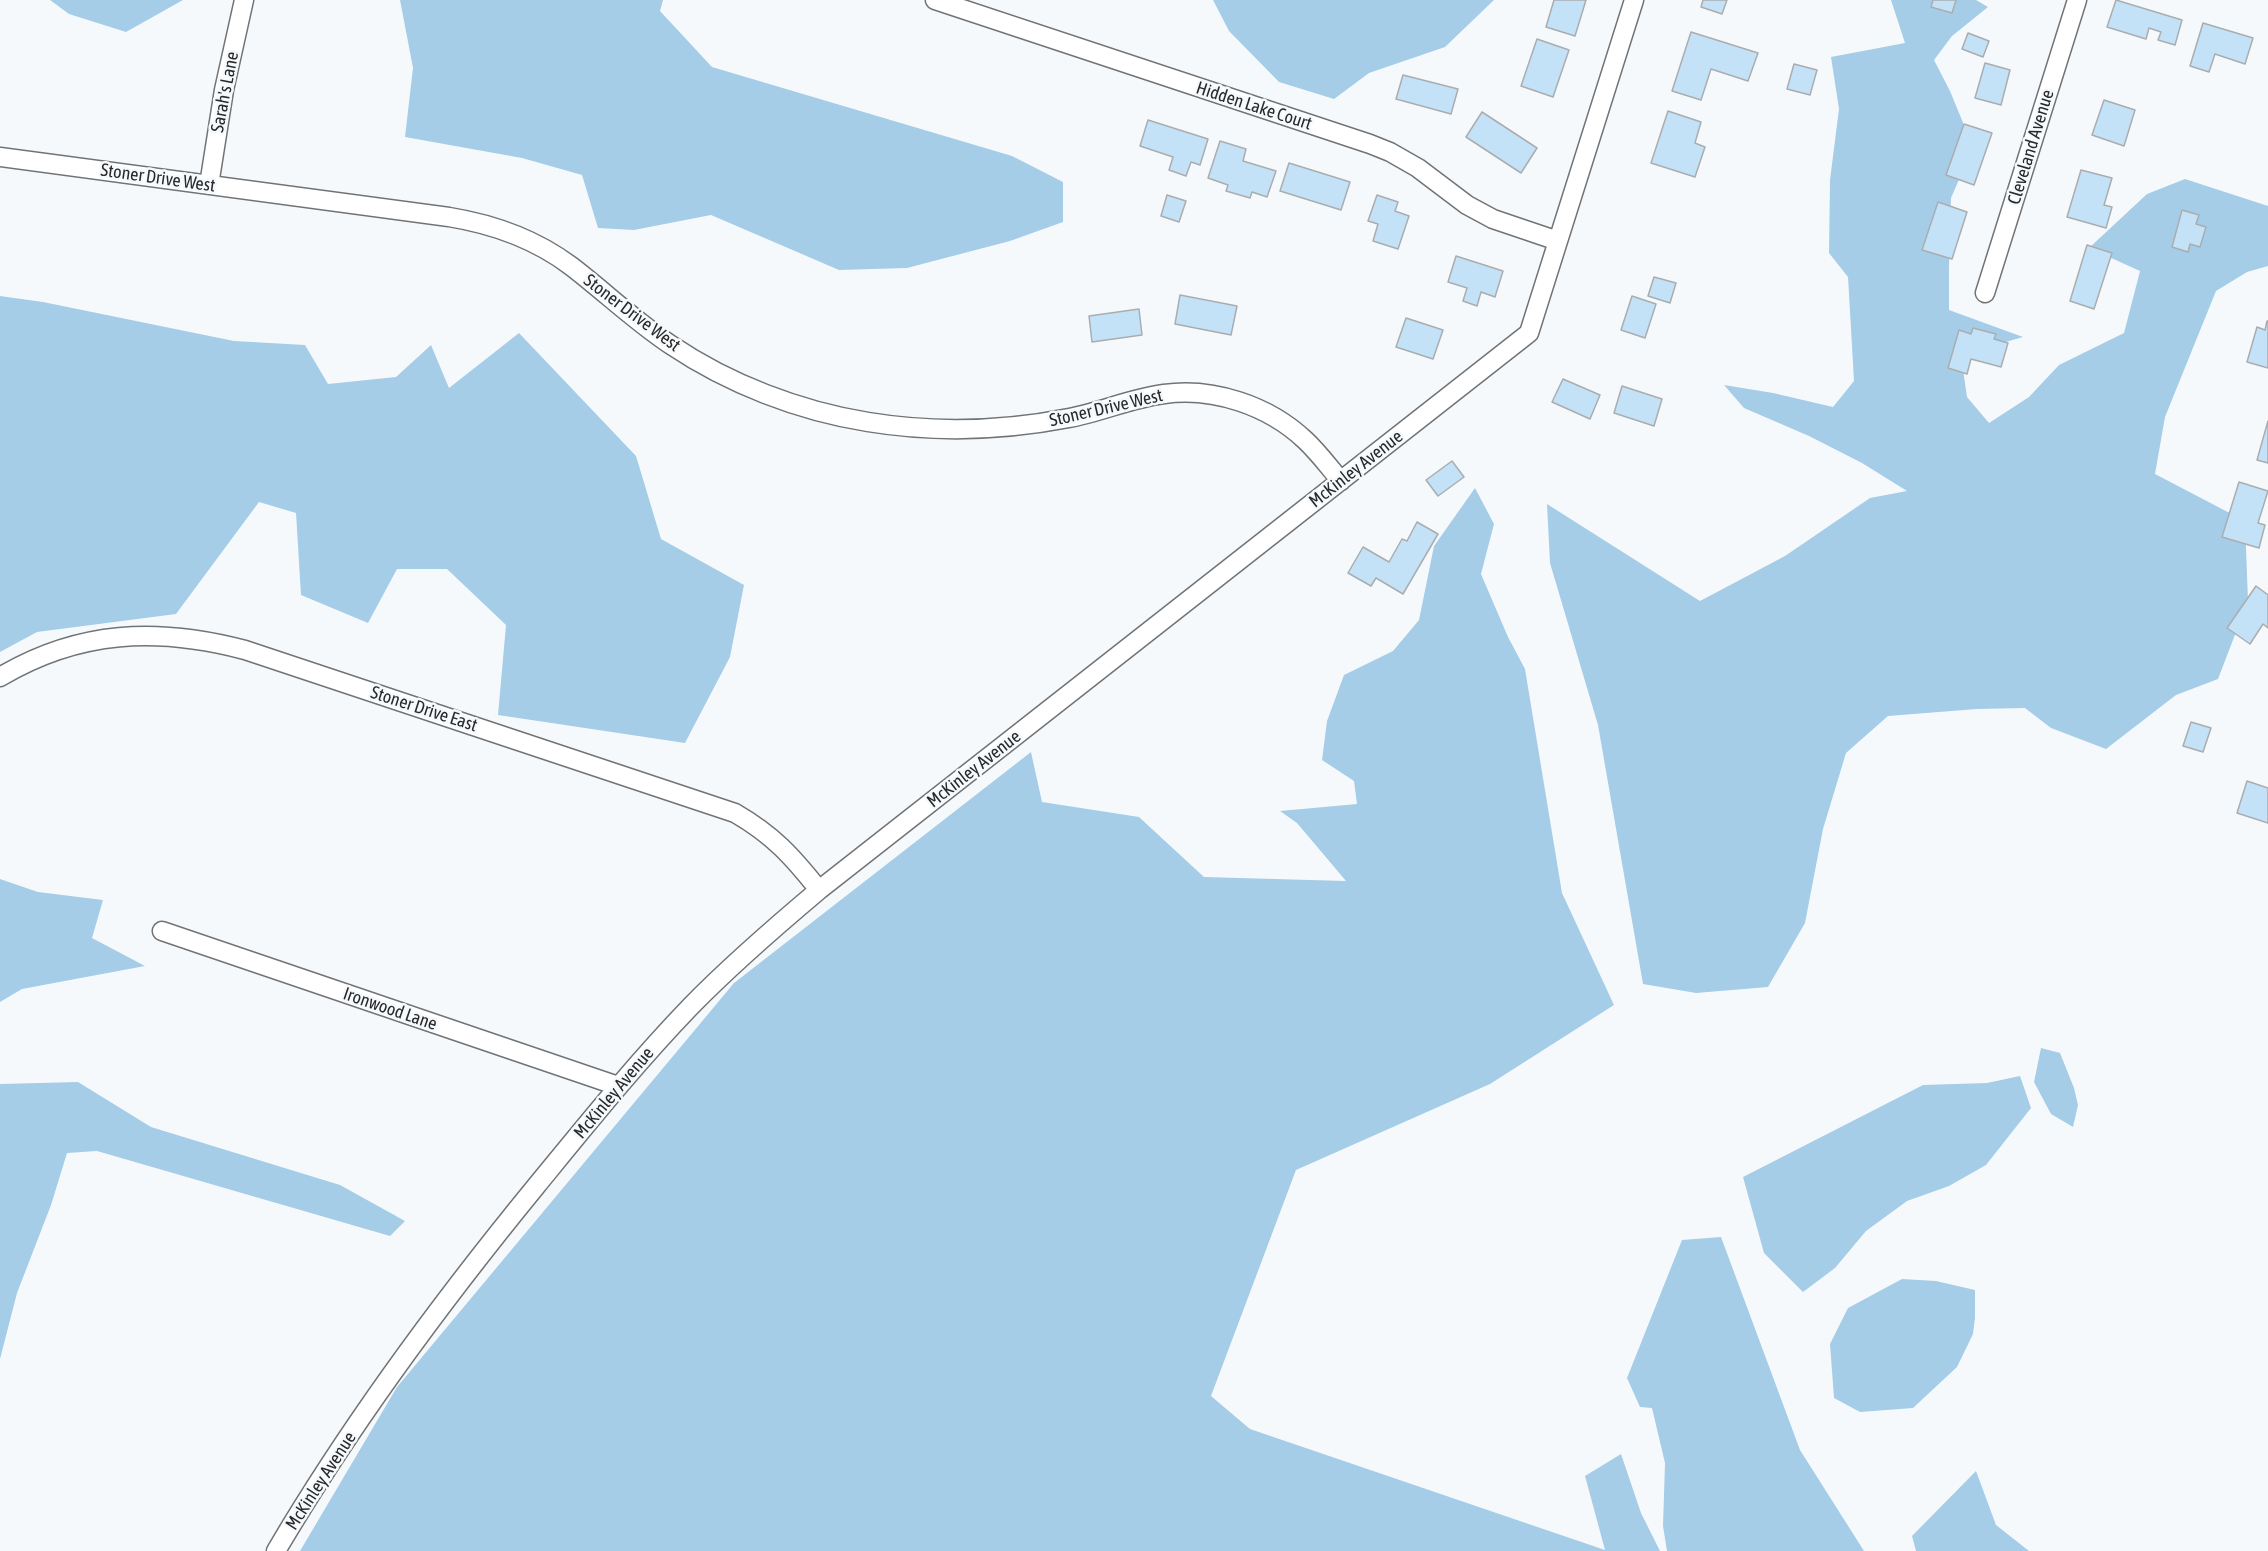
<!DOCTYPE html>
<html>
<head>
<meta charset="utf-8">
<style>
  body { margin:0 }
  canvas { display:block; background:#f6f9fc }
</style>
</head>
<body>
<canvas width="2268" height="1551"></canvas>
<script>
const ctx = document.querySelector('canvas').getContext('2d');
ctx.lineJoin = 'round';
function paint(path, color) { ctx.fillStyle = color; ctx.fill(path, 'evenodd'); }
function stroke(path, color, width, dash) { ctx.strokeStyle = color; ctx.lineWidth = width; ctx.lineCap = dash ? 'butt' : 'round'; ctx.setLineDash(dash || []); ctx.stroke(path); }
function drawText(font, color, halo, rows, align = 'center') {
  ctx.font = font + ' "Asap Condensed",sans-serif'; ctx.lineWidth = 5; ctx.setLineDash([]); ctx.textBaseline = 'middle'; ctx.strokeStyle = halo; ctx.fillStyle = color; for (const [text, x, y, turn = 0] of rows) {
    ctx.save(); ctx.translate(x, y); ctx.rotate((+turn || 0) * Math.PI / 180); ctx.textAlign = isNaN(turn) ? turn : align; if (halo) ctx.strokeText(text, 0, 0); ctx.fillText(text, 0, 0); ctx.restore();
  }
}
paint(new Path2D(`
  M50,0H183L126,32L69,14Z
  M400,0H663L660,11L712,67L1012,156L1063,182V222L1010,241L907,268L839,270L711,215L634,230L598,228L582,175L522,158L405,137L413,68Z
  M1213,0H1494L1445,47L1369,73L1334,99L1279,82L1229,31Z
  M1891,0H1976L1988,7L1952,36L1934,60L1950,91L1973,147L1951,198L1949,267V310L2023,337L1961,355L1967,397L1989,423L2029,397L2059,365L2124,333L2140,271L2089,248L2147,194L2185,179L2268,206V266L2247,272L2216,291L2165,417L2155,474L2245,521L2248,601L2218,679L2176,695L2106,749L2051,728L2025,708L1977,709L1888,716L1846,753L1823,829L1805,923L1768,987L1696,993L1643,984L1598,725L1550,563L1547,504L1700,601L1785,556L1870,498L1907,491L1862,463L1809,436L1744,408L1724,385L1773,393L1833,407L1854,381L1848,277L1829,253L1830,180L1839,109L1831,57L1905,43Z
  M0,296L43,302L234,341L305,345L328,384L396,377L431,345L449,388L519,333L636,456L661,539L744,585L730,657L685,743L498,715L506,625L447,569H397L368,623L301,595L296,513L259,502L176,614L37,632L0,652Z
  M1475,488L1494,524L1481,574L1508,637L1525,669L1562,893L1614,1005L1490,1084L1296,1170L1211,1396L1250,1429L1605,1550L1585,1476L1621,1454L1641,1513L1660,1551H300L397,1387L734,983L1031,752L1042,802L1139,817L1204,877L1346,881L1297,823L1280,811L1357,804L1354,781L1322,760L1327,721L1344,675L1393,651L1419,620L1434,546Z
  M0,879L38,892L103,900L92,938L145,966L22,989L0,1002Z
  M2041,1048L2060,1053L2074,1088L2078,1105L2073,1127L2051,1114L2034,1082Z
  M2020,1076L2031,1108L1986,1165L1949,1186L1907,1201L1866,1231L1835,1268L1803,1292L1764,1253L1743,1177L1923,1085L1987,1083Z
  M78,1082L151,1127L340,1185L405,1221L390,1236L97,1151L67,1153L51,1205L17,1293L0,1359V1084Z
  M1721,1237L1800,1450L1864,1551H1667L1663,1526L1665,1463L1652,1408L1640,1407L1627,1378L1682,1240Z
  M1902,1279L1936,1281L1975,1290V1318L1973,1334L1957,1367L1913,1408L1860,1412L1834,1398L1830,1344L1848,1308Z
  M1976,1471L1996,1525L2029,1551H1916L1912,1536Z`), '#a5cde8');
const building = new Path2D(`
  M1554,0H1586L1575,36L1546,27Z
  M1703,0H1727L1722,14L1701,7Z
  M1933,0H1956L1952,13L1931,7Z
  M2116,0L2182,20L2175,45L2158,40L2161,32L2149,28L2146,39L2107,27Z
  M2203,23L2253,38L2245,64L2215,54L2209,72L2190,66Z
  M1691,32L1758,53L1748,81L1711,69L1701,100L1672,91Z
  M1968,33L1989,41L1983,57L1962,49Z
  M1537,39L1569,50L1553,97L1521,86Z
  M1985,63L2010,70L2001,105L1975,98Z
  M1794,64L1817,70L1810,95L1787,89Z
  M1403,75L1458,89L1451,114L1396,99Z
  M2104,100L2135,110L2124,146L2092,135Z
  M1668,111L1701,122L1695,143L1705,147L1695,177L1651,163Z
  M1482,112L1537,148L1521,173L1466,137Z
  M1148,120L1208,139L1200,165L1191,162L1186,176L1169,170L1173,157L1140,146Z
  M1964,124L1992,133L1974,185L1946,175Z
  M1220,141L1246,149L1243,161L1276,171L1267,197L1252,192L1250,198L1226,191L1228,185L1208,178Z
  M1289,163L1350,182L1341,210L1280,191Z
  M2081,170L2112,178L2104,205L2112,207L2106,228L2067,217Z
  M1167,195L1186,201L1179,222L1161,216Z
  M1377,195L1398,202L1395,211L1409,216L1398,249L1373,241L1378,224L1368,221Z
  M1938,202L1967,212L1952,259L1922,250Z
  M2182,210L2199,215L2196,224L2206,227L2200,247L2190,244L2188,252L2172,247Z
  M2087,245L2112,253L2094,309L2070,301Z
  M1456,256L1503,271L1495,297L1481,292L1477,306L1463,301L1467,288L1448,282Z
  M1654,277L1676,283L1670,303L1648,296Z
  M1180,295L1237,306L1231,335L1175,324Z
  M1632,296L1656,304L1645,338L1621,330Z
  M1139,309L1142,335L1092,342L1089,316Z
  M1406,318L1443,330L1433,359L1396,347Z
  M2267,321H2268V368L2247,362L2257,327L2265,330Z
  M1973,328L1996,334L1994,339L2008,343L2001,367L1971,359L1967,374L1948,368L1959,330L1971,334Z
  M1563,379L1600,395L1590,419L1552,402Z
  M1622,386L1662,399L1654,426L1614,413Z
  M2268,421V463L2257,460Z
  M1452,461L1464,477L1438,496L1426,480Z
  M2239,482L2268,491L2258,523L2265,525L2259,548L2222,537Z
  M1417,522L1438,534L1403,594L1376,578L1371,586L1348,573L1363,547L1389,562L1402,539L1407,541Z
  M2256,586L2268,595V628L2263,624L2250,644L2227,628Z
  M2191,722L2211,728L2203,752L2183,746Z
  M2247,781L2268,788V823L2237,813Z`);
paint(building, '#c4e2f7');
stroke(building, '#aaadb0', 1.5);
const minor = new Path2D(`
  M935,0L1370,144L1390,152L1418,168L1467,205L1493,219L1558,241
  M0,157L449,217C492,224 535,239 571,266C605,292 636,322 671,345C729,384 799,411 868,422C935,433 1002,431 1069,418C1101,412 1132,398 1164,394C1214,387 1269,406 1305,440C1318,452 1329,467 1341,481
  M209,185L224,90L244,0
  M1985,293L2077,0
  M0,677C79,630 157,627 245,650L735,813C773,835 792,856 819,890
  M162,931L618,1086
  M276,1551C352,1422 442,1301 537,1185C587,1124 636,1063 691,1006C731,965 775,927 819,890L1529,333L1634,0`);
stroke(minor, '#717476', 21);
stroke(minor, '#fff', 18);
drawText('18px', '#28292a', '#f6f9fc', [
  ["Sarah's Lane",225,92,-79],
  ["Hidden Lake Court",1254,106,18],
  ["Cleveland Avenue",2031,147,-73],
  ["Stoner Drive West",158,178,8],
  ["Stoner Drive West",632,313,37],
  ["Stoner Drive West",1106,408,-13],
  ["McKinley Avenue",1356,469,-38],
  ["Stoner Drive East",424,709,18],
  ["McKinley Avenue",974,769,-38],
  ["Ironwood Lane",390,1009,19],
  ["McKinley Avenue",614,1093,-50],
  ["McKinley Avenue",321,1481,-57]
]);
</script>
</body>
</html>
